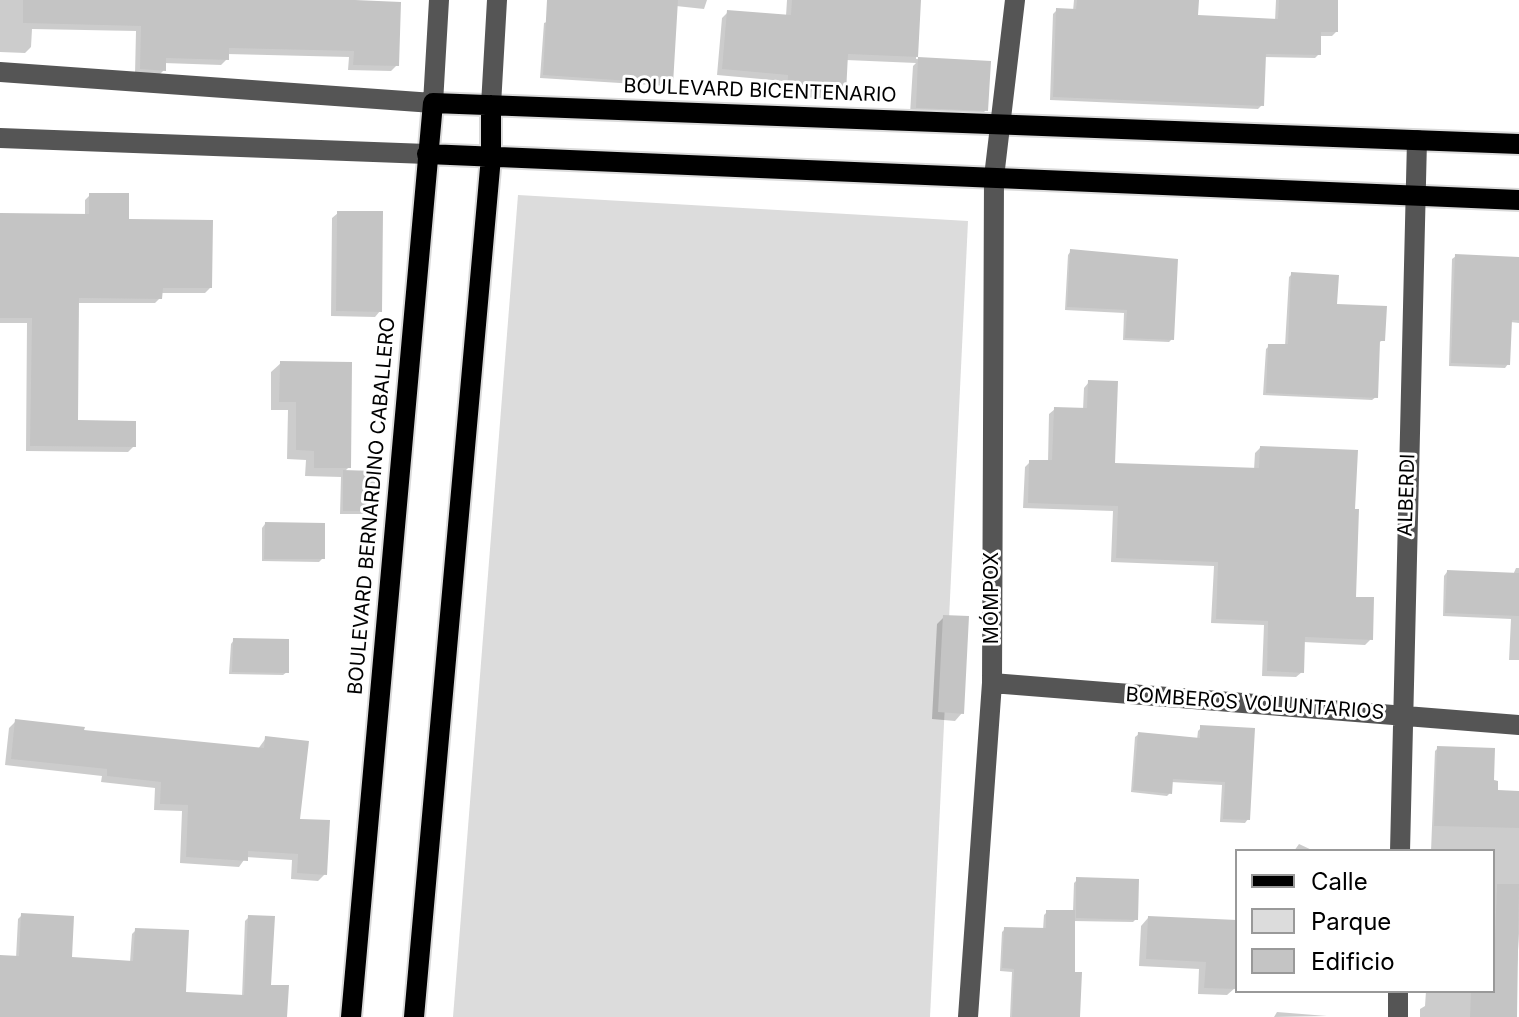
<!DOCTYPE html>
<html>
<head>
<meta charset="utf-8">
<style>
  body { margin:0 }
  #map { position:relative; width:1519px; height:1017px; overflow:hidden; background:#fff; font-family:Inter,sans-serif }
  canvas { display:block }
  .legend { position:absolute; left:1235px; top:849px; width:260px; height:144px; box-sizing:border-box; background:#fff; border:2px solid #999; margin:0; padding:10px 14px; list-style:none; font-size:24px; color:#000 }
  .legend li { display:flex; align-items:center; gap:16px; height:40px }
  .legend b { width:40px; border:2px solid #999 }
</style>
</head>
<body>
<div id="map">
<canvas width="1519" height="1017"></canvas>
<ul class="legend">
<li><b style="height:10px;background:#000"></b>Calle</li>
<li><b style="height:22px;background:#dcdcdc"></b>Parque</li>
<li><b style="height:22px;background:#c4c4c4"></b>Edificio</li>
</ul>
</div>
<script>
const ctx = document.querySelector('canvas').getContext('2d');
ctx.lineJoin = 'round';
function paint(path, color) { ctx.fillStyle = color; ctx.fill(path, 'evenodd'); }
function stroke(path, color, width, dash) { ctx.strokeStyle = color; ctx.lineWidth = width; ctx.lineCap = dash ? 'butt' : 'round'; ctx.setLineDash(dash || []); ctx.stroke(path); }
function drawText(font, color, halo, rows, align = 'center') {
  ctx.font = font + ' Inter,sans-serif'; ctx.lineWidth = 6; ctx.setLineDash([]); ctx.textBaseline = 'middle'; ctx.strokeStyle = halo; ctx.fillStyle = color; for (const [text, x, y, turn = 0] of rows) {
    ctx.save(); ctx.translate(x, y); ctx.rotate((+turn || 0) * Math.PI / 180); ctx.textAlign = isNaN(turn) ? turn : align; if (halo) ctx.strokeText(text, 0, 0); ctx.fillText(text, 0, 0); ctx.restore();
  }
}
paint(new Path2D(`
  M518,195L968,221L930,1017H453Z`), '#dcdcdc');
paint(new Path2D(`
  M0,0H353L397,65L391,71L348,70L349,57L227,54V59L221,65L164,63V70L158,76L135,74L136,31L32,29L31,47L25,53L0,52Z
  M605,0H707L704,9L676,6L671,83L668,86L540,78L544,23Z
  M787,0H919L916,59L989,63L986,110L980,116L910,114L913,66L916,63L846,60L844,93L838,99L782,96L783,81L717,75L722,18L728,12L786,16Z
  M1074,0H1197L1196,17L1275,21L1276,0H1336V32L1332,36H1319V54L1315,58L1264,57L1262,105L1258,109L1050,100L1053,14L1057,10L1073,11Z
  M90,195L210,288L205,293H161L160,298L155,303H77L76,422L134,446L128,452L26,451L27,323H0V215L85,216V200Z
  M338,213L380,311L375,317L331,316L332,218Z
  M1071,251L1172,339L1169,342L1123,340L1124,313L1065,310L1068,255Z
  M1456,256L1519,259V323L1510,322L1508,364L1505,368L1449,366L1452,259Z
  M1292,274L1383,340L1378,343L1376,397L1372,400L1263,395L1266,349L1269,346H1285L1289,277Z
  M281,363L349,467L344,472L373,510L369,514H340L341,477L305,476L306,460L287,459L288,410H271V372Z
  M1089,382L1113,465L1254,470L1255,453L1260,448L1353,511L1354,599L1371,639L1365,645L1303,642L1302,672L1296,677L1262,676L1264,625L1211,623L1214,566L1111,562L1113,511L1023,508L1025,467L1030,462H1048L1049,414L1055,409L1083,410L1084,388Z
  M265,524L323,558L319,562L262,561V528Z
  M1516,568H1519V660H1509L1511,619L1443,616L1444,576L1447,572L1513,575Z
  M944,617L962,713L955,721L932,719L937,624Z
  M234,640L287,672L283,675L229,674L231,644Z
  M16,721L82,731L258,749L266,738L298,821L325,874L318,881L291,879L292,860L246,857L239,867L180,863L182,811L154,810L155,788L101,782L102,776L5,765L9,728Z
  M1201,728L1248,819L1245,823L1220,822L1222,785L1171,782L1170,793L1167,796L1131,792L1135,737L1139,734L1197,740L1198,731Z
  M1438,748L1492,782L1496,792L1519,793V934L1514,1017H1420V1009L1425,1006L1426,991H1493V851H1431L1435,751Z
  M1299,844L1314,851H1294Z
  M1077,880L1136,919L1133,922L1073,921V974L1078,1017H1010L1012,972L1000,971L1002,932L1005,929L1043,930L1044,915L1047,912H1073L1074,883Z
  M22,915L70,959L130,962L132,934L136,930L184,994L242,997L245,921L249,917L269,987L285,1017H0V957L16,958L18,919Z
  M1148,918L1237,922L1235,988L1227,995L1198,994L1199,969L1139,966L1141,926Z
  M1277,1012L1327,1016L1274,1017Z`), '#0003');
paint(new Path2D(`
  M23,0H355L401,2L399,66L353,65L354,51L229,48V60L166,58V71L140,69L141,26L23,23Z
  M547,0H678L673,84L543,75Z
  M792,0H921L918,57L848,54L846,93L787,91L788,75L722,69L727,10L791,15Z
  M1077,0H1199L1198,15L1278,19L1279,0H1338V32H1321V55L1266,54L1264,106L1053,97L1056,8L1076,9Z
  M918,57L991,61L988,111L916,108Z
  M89,193H129V219L213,220L212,288H163L162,299L79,298L78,420L136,421V447L30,446L32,318H0V213L89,214Z
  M337,211H383L382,312L336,311Z
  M1070,249L1178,259L1174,340L1125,338L1127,310L1067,307Z
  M1455,254L1519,257V320H1512L1510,365L1451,363Z
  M1291,272L1339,275L1337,304L1387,306L1385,341H1380L1378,398L1266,393L1268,344H1288Z
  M280,361L352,362L351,468H314V451L296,450V402H279Z
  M1088,380L1118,381L1115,463L1259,468L1260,446L1358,450L1355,509H1359L1356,597H1374L1373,640L1305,637L1304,673L1267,671L1268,621L1216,619L1218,562L1116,558L1118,506L1028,503L1029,460H1052L1054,407L1087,408Z
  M343,470L375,471V511H343Z
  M265,522L325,523V559H264Z
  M1447,570L1519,573V616L1445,613Z
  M943,615L969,616L964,714L938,712Z
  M233,638L289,639V673L232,672Z
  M15,719L85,727L84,730L264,748L265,736L309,741L300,819L330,820L327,875L297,873L298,854L248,851V861L186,857L188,805L160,804L161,782L107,776V769L11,759Z
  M1200,725L1255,728L1250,820L1223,819L1225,782L1173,779L1172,794L1133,790L1138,732L1200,738Z
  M1437,746L1495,748L1494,780L1498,781V790L1519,791V828L1434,826Z
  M1076,877L1139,879L1138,920L1076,918Z
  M1497,884H1519L1517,1017H1470L1471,991H1493Z
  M1046,910H1075V972H1082L1080,1017H1012L1014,969L1002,968L1004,927L1046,928Z
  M21,913L74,916L72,957L133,961L135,928L189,930L186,992L244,995L248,915L275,916L271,985H289L287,1017H0V955L19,956Z
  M1148,916L1237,920V989L1204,988L1206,962L1146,959Z`), '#c4c4c4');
const major = new Path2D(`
  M427,154L1519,200
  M351,1017L433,103L1519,144
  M414,1017L491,157V105`);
stroke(major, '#dbdbdb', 24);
stroke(new Path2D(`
  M0,72L433,103L439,0
  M491,105L497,0
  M0,138L427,154
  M992,683L1519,725
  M1400,851L1417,140
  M968,1017L992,683L994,177L1015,0
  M1398,1017V991`), '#555', 20);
stroke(major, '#000', 20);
drawText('20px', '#000', '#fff', [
  ["BOULEVARD BICENTENARIO",760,91,2],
  ["ALBERDI",1407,495,-88],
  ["BOULEVARD BERNARDINO CABALLERO",372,506,-85],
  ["MÓMPOX",992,598,-90],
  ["BOMBEROS VOLUNTARIOS",1255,704,4]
]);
</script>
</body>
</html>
